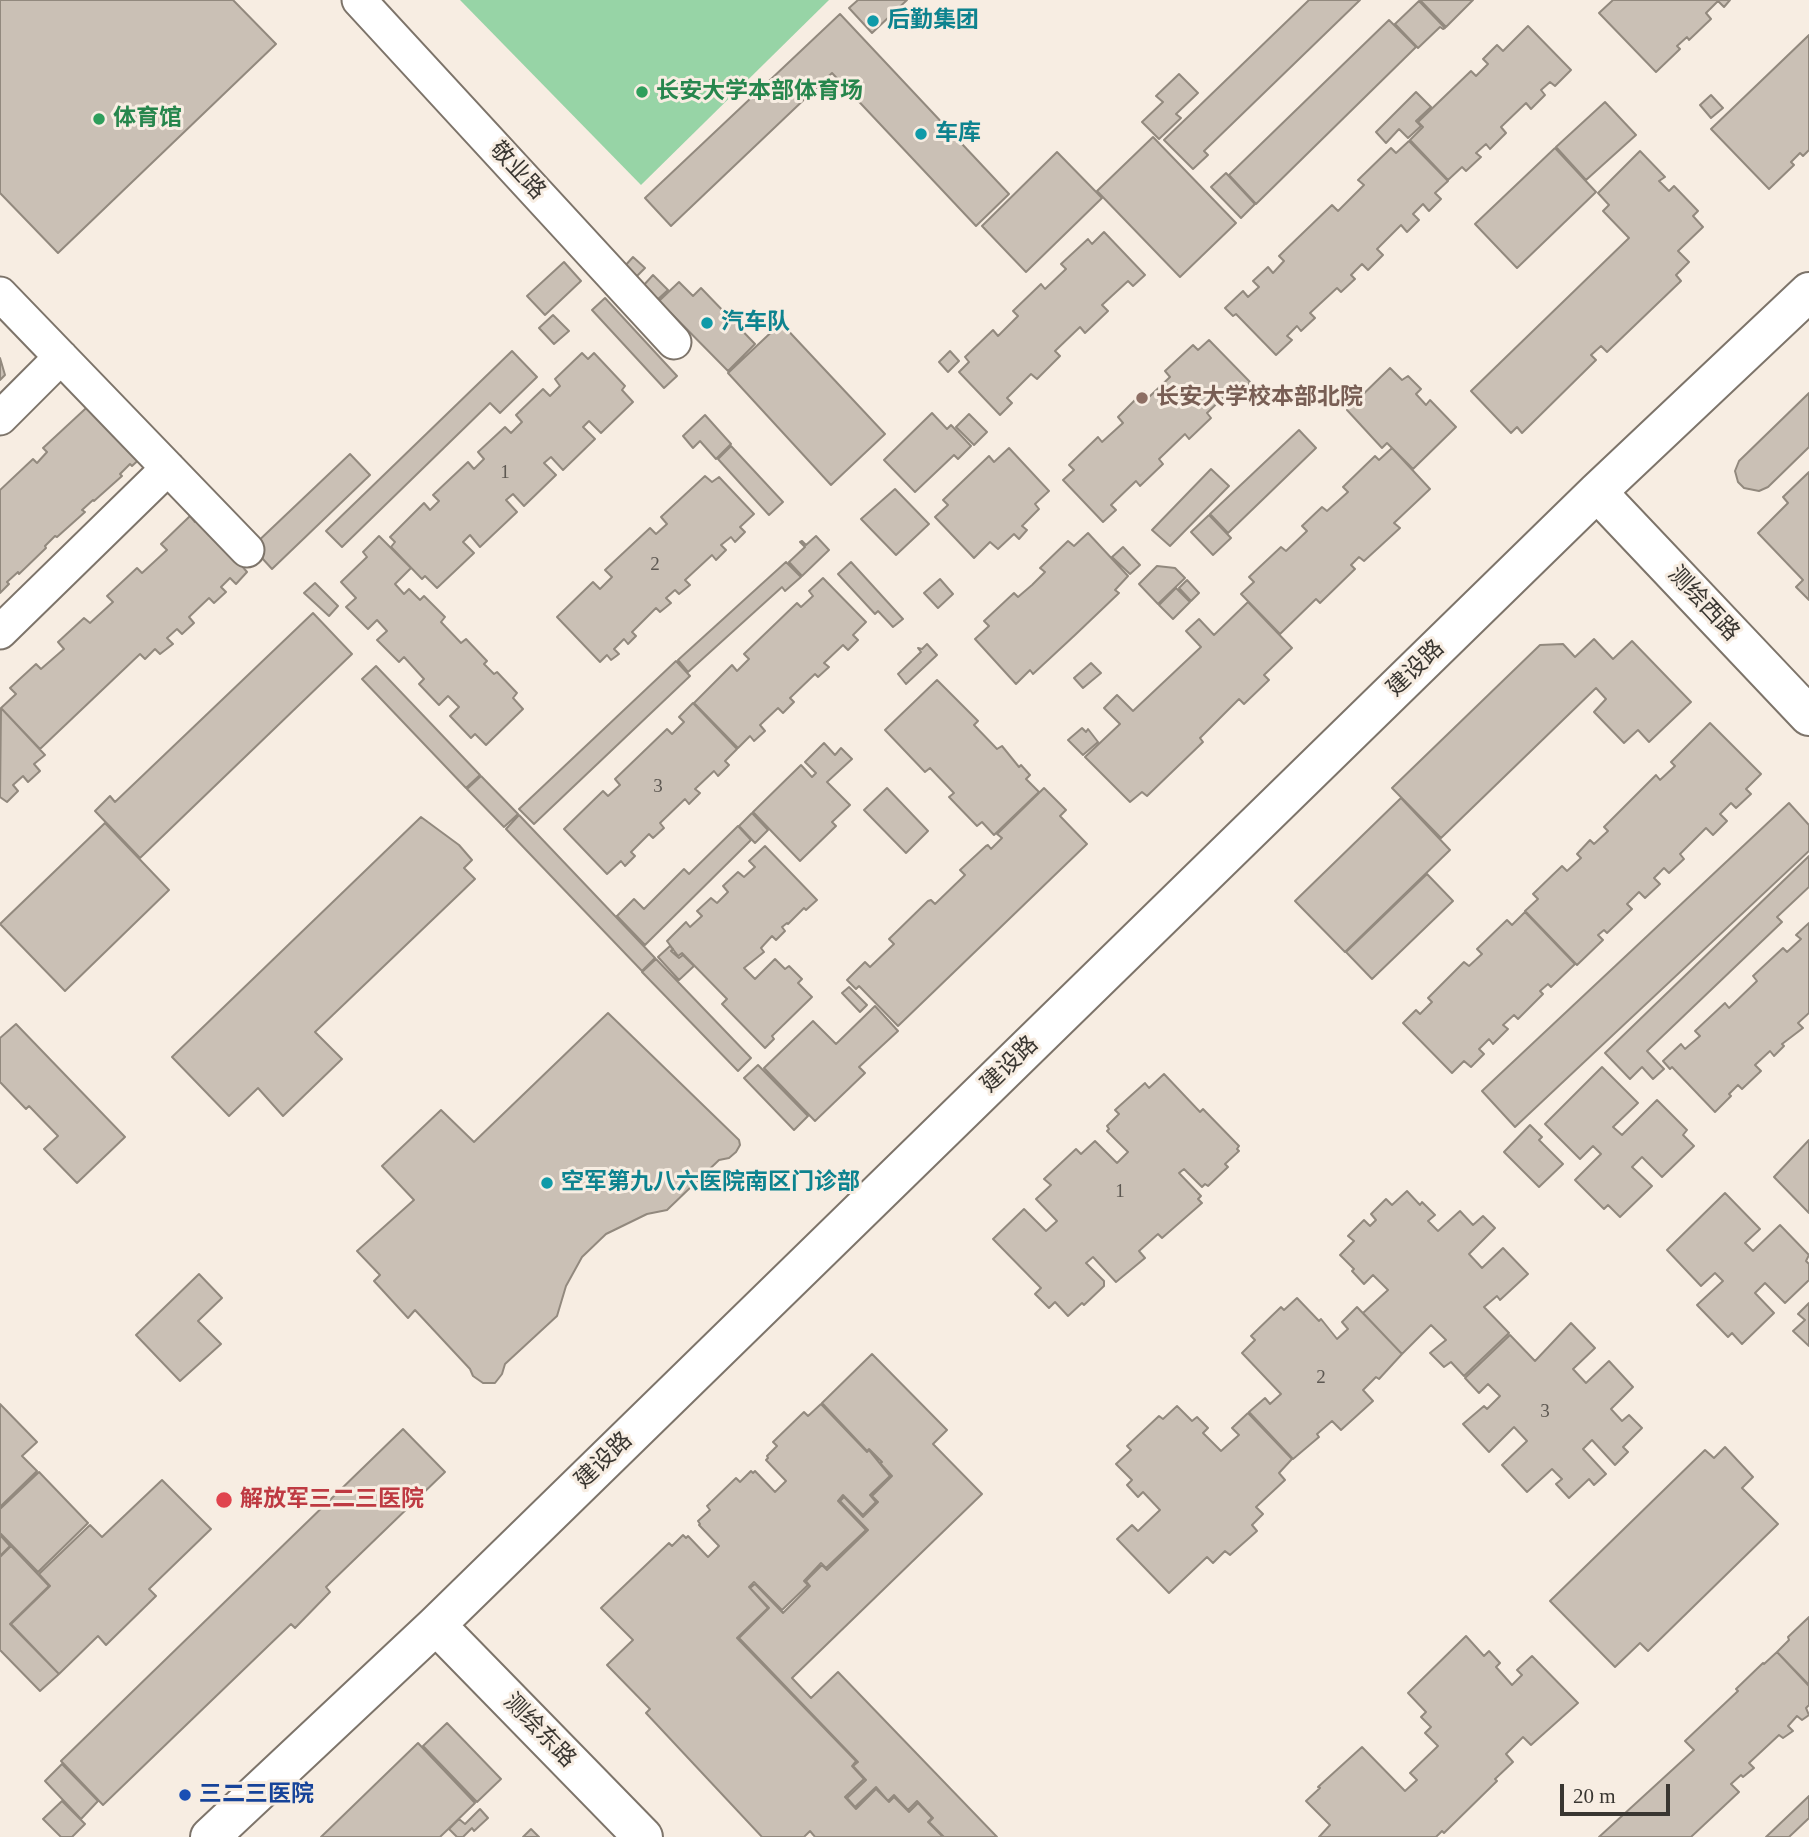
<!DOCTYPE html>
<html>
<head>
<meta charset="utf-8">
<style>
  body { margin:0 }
  #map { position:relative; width:1809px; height:1837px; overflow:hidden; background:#f7ede2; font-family:"Times New Roman",serif }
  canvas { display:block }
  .scale { position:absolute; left:1560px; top:1784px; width:110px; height:32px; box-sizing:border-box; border:4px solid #393631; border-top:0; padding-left:9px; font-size:21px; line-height:24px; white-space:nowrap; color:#393631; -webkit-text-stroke:5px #f7ede2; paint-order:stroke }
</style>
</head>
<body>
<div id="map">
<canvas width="1809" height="1837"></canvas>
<div class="scale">20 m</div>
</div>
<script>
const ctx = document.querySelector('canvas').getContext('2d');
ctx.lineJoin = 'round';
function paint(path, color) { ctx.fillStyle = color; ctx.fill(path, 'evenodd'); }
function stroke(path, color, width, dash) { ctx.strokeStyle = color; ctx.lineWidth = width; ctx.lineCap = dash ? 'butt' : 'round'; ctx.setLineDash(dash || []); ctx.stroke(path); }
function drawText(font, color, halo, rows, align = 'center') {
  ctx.font = font + ' "Times New Roman","Noto Sans SC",serif'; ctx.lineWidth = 6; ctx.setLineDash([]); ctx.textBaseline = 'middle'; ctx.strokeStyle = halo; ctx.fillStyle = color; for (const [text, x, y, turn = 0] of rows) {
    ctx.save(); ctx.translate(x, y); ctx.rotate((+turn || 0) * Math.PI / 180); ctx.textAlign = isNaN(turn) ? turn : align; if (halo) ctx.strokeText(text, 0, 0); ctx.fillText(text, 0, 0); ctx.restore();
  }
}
paint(new Path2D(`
  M460,0H829L641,185Z`), '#97d4a6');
const building = new Path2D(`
  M0,0H233L276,44L58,253L0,193Z
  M858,0H907L872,33L849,8Z
  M1309,0H1360L1204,151L1208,155L1193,169L1164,140Z
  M1420,0H1473L1446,27Z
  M1613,0H1730L1724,7L1718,1L1706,13L1711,19L1689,40L1687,37L1677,46L1680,49L1656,72L1599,13Z
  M1419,1L1445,28L1443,29L1440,27L1418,48L1395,24Z
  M840,14L1009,194L976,226L832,73L671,226L645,198Z
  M1389,20L1416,47L1256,204L1229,175Z
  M1528,26L1571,70L1555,86L1550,82L1541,90L1545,95L1531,109L1526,103L1501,127L1506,133L1490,149L1486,144L1476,153L1481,157L1466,171L1462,167L1448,180L1410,140L1423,127L1418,122L1471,71L1476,76L1488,64L1483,59L1497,45L1503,51Z
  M1809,35V150L1803,156L1800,153L1791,162L1794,165L1769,189L1711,129Z
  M1179,74L1198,93L1176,114L1181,118L1159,139L1142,122L1163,102L1156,96Z
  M1416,92L1431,107L1416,121L1421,126L1408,138L1399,129L1386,143L1376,132Z
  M1711,95L1723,108L1711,118L1700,105Z
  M1605,102L1636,135L1586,180L1556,147Z
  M1153,137L1236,223L1180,277L1097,191Z
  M1409,141L1448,181L1435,193L1441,199L1429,211L1423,204L1413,214L1419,220L1407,232L1401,225L1377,249L1383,255L1368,270L1362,264L1351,275L1355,279L1341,292L1337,288L1310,313L1315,318L1301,331L1297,326L1287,336L1292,340L1276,355L1236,314L1233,316L1225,308L1243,291L1248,297L1259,287L1253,281L1268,267L1273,273L1284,261L1279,256L1332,205L1338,211L1364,185L1358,180L1391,148L1396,153Z
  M1555,148L1596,192L1517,268L1475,224Z
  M1640,151L1665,177L1659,181L1669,191L1674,186L1698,211L1693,216L1703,227L1678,251L1689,262L1676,275L1681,281L1607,352L1601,346L1591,355L1596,360L1522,433L1517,427L1511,433L1471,391L1629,238L1603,211L1609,205L1598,193Z
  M1057,152L1102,198L1026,272L982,226Z
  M1226,173L1255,204L1241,218L1211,187Z
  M1104,232L1145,275L1133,286L1128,281L1102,305L1108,311L1085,333L1080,327L1055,351L1060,356L1037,379L1031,374L1007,398L1012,403L1000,415L959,372L969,362L965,357L993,330L998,336L1018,316L1013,311L1041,284L1045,289L1066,269L1061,264L1088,239L1092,244Z
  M633,257L645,268L635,278L624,267Z
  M564,262L581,281L545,315L527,296Z
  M653,275L668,290L657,300L643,286Z
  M679,282L693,296L701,288L755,344L728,371L659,301Z
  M605,298L677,376L664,388L592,310Z
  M553,315L569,331L554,344L539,328Z
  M781,323L885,434L831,485L728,373Z
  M1209,340L1250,382L1238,395L1232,389L1207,413L1211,418L1189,439L1185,434L1159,459L1163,464L1140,486L1136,481L1111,505L1116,510L1103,522L1063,480L1074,470L1069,465L1098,437L1102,442L1123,423L1118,417L1144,391L1149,397L1170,377L1165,371L1193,345L1198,350Z
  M512,351L537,377L500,413L490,403L342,547L326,531Z
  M950,351L959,361L948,372L939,362Z
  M582,353L588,359L594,353L625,386L622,390L633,402L601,433L589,421L583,427L595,439L563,470L551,457L544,463L556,475L524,506L513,494L506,500L517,512L480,547L470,535L463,542L474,553L437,588L425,576L422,579L391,547L395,542L390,537L424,503L430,510L439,501L433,495L468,462L474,469L484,459L478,452L505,427L511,433L522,422L516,415L543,389L550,396L560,386L555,379Z
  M0,358L5,375L0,380Z
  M1390,368L1402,380L1408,376L1421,389L1416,394L1426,405L1430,400L1456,427L1413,469L1387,443L1382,448L1347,410Z
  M1809,393V447L1768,487L1759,491L1744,488L1738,482L1735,471L1739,461Z
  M97,398L146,453L132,466L130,464L120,474L122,476L94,501L93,500L82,510L85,512L57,537L55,536L45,546L46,548L19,574L18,572L7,582L9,584L0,593V490L33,459L37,463L47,452L43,448Z
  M932,413L947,429L951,425L971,446L958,459L954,455L915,492L884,460Z
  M969,414L987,432L974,445L956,427Z
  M705,415L731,444L716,459L700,441L693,448L683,436Z
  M1299,430L1316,448L1228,533L1210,514Z
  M731,446L783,502L769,515L718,459Z
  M1009,448L1049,491L1035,504L1039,509L1022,526L1027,530L1019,539L1014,534L998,549L990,542L974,558L935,517L948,505L943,500L989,456L994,462Z
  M1392,448L1430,489L1394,523L1400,528L1364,561L1359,557L1351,565L1355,569L1320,603L1316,599L1280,634L1241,594L1254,582L1249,577L1281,547L1286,551L1307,531L1302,526L1322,507L1327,511L1348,492L1343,487L1375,456L1379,460Z
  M350,454L370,475L272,569L252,547Z
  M1211,469L1229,486L1170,546L1152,530Z
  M1809,472V600L1796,587L1803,580L1758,533L1788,503L1783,497Z
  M705,476L712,482L719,477L754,514L740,527L745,532L735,542L731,537L721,545L726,550L716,560L712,555L685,580L690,585L679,594L675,590L666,598L671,603L660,612L656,608L632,632L636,636L628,644L624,639L614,649L619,654L611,660L607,655L600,662L557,617L593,582L600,589L612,577L605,570L650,528L656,534L667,524L661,517Z
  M895,489L929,524L896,555L861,519Z
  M208,510L252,556L242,566L247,572L236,584L230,578L221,587L226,592L214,603L209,598L189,617L194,623L182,634L177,629L167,638L173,644L160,654L155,649L145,659L140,654L40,749L1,708L16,694L10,688L36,664L41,669L64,649L58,642L84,618L90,623L113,602L107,596L137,568L142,573L167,550L161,544L190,516L195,522Z
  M1209,515L1231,538L1213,555L1191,532Z
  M1088,533L1128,576L1115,590L1119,593L1075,635L1033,674L1030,670L1016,684L975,639L989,626L984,621L1014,593L1018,597L1032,585L1045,572L1040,568L1068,541L1074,546Z
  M379,536L411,568L395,584L404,594L409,589L420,600L424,596L445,617L441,622L461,643L466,639L487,661L484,664L494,674L497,672L517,693L513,698L523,709L486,745L475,734L471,738L450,716L459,707L448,696L439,705L419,684L424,679L404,657L399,662L377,640L387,631L377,620L368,629L346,607L356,598L341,582L367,557L363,552Z
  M816,536L829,550L802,576L789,562L805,547L800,542L802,541L806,545Z
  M1123,547L1140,565L1130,574L1112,557Z
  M786,562L801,577L785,591L782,587L688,672L678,660Z
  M851,562L903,619L893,627L878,611L875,614L838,574Z
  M1157,566L1175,568L1185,578L1158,604L1139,584Z
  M823,578L866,622L853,635L858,640L848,650L843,645L824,663L829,667L818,677L815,674L790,698L794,702L783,713L778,708L760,725L765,731L754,741L750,736L738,748L694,703L732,665L737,671L749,659L744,654L797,603L801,607L813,596L809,591Z
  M940,579L953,594L938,608L924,593Z
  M1187,580L1199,593L1191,601L1179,588Z
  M315,583L338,606L329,616L304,593Z
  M1176,588L1190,602L1173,619L1159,605Z
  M1248,602L1292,648L1264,675L1269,680L1244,704L1239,699L1200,738L1203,742L1147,796L1142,792L1130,802L1085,757L1120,724L1104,708L1117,695L1133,711L1201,647L1186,631L1199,619L1214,635Z
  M313,613L352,654L140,858L95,811L110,796L115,802Z
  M1594,639L1613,659L1632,641L1691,702L1649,742L1638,730L1624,743L1594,712L1606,699L1596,688L1441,838L1392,788L1540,645L1563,644L1575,657Z
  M927,644L937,655L906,684L898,674L921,652L918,648L922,649Z
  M676,661L690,676L534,824L519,809Z
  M1091,663L1101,673L1083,688L1074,678Z
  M376,666L480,775L466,788L362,679Z
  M937,680L978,721L974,725L997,749L1002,746L1019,767L1021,765L1030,775L1026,779L1039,792L994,835L982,822L977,826L949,797L954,793L930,768L925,772L885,730Z
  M693,703L737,749L725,761L729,765L718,776L714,771L695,789L700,793L689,804L685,799L660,823L664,828L653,838L649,834L631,852L635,856L625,866L621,861L607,874L564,829L603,791L608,796L620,785L615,779L667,729L672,734L684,722L679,717Z
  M1,708L45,755L34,764L40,771L28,782L23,776L13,785L18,791L7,802L0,797Z
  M1710,723L1761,774L1746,789L1751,794L1736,808L1731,803L1720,814L1727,821L1713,835L1706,828L1680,854L1684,859L1669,873L1664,868L1654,878L1660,884L1645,898L1639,892L1627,904L1632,909L1607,933L1604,930L1598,935L1603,940L1577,965L1525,911L1538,899L1533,894L1562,866L1567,871L1581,858L1577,854L1590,840L1594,844L1608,831L1604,827L1656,775L1660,780L1675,766L1671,762Z
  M1082,728L1086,732L1088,729L1098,742L1083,755L1068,740Z
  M824,743L835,755L841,748L852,759L827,782L850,805L832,822L836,826L800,861L753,812L801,765L812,777L816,773L805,762Z
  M481,776L518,814L504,827L467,789Z
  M887,788L928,831L906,853L864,810Z
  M1044,788L1066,810L1060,816L1087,844L898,1026L859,986L856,989L847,980L865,962L870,967L894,944L889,939L928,901L931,900L935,904L965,875L960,870L986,846L988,845L991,849L1002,838L997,834Z
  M1401,798L1450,850L1345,952L1295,901Z
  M1789,803L1809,825V851L1515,1127L1482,1091Z
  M752,813L768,830L755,843L739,826Z
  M519,815L655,958L642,971L506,829Z
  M421,817L459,845L472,860L464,868L475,879L315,1032L342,1059L283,1116L258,1088L229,1116L172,1057Z
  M105,823L169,890L65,991L0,924Z
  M738,826L751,840L645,945L617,916L634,899L644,909L684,869L689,874Z
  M765,846L817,900L806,910L804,908L788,924L787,923L782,927L785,931L776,940L772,936L761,948L764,952L744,968L755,979L775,959L785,969L789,966L802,979L798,983L812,997L772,1036L774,1039L765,1048L722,1004L727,999L682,953L678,956L667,941L686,922L690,927L702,916L697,911L711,898L717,903L728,892L723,886L738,872L744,877L755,867L749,861Z
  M1809,856V887L1777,917L1782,922L1647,1051L1664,1069L1653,1079L1642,1067L1630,1079L1605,1053Z
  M1427,874L1453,901L1372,979L1346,952Z
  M1525,912L1575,964L1551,987L1548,984L1540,991L1543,994L1518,1019L1514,1015L1503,1025L1508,1029L1493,1044L1489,1039L1479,1049L1484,1054L1471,1067L1464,1061L1452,1073L1403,1023L1416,1010L1420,1014L1432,1002L1428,998L1464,962L1469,966L1482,954L1477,949L1507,920L1512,925Z
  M1809,923V1013L1798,1023L1803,1028L1782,1044L1784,1046L1774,1056L1770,1051L1755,1065L1761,1071L1742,1089L1738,1085L1729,1094L1731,1096L1715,1112L1672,1067L1670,1069L1663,1061L1681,1044L1685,1049L1700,1036L1695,1031L1725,1003L1729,1008L1757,981L1753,976L1783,948L1787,952L1801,939L1796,935Z
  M670,946L673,949L671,951L679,958L683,955L694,966L679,980L658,957Z
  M656,959L751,1058L738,1071L642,972Z
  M849,987L867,1005L860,1012L842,993Z
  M875,1006L898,1031L859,1067L865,1073L815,1121L764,1068L813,1021L836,1044Z
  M608,1013L739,1140L740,1145L736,1152L729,1158L719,1160L667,1210L647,1214L606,1234L582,1257L566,1286L557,1316L505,1364L502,1374L495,1383H483L473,1376L470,1369L415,1310L408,1318L374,1281L380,1275L357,1251L414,1200L382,1166L441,1110L474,1142Z
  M16,1024L125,1137L77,1183L44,1149L58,1136L29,1106L26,1109L0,1082V1038Z
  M758,1065L808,1116L794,1130L744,1078Z
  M1602,1067L1638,1103L1613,1127L1622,1135L1657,1100L1687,1130L1683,1135L1694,1146L1662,1177L1642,1157L1632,1167L1652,1186L1620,1217L1608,1205L1604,1209L1575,1180L1601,1154L1593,1146L1580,1159L1545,1124Z
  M1164,1074L1200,1112L1203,1109L1239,1146L1237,1149L1239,1151L1225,1164L1228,1167L1208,1186L1205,1184L1202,1187L1184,1169L1179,1173L1201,1196L1198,1199L1202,1203L1162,1238L1158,1234L1139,1251L1145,1258L1116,1282L1093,1257L1086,1263L1104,1281V1286L1084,1305L1082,1303L1068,1316L1055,1302L1049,1308L1035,1294L1041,1288L993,1239L1024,1209L1046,1231L1057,1221L1036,1199L1051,1185L1044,1179L1076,1149L1081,1154L1095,1141L1117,1163L1128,1152L1107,1131L1109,1129L1107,1126L1119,1114L1115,1110L1145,1083L1149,1088Z
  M1530,1125L1542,1137L1539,1140L1563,1164L1539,1187L1504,1152Z
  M1809,1140V1213L1774,1177Z
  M1407,1191L1420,1205L1422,1202L1435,1215L1428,1221L1438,1231L1460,1211L1473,1225L1483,1216L1495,1228L1469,1254L1482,1268L1503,1248L1528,1274L1500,1300L1497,1296L1484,1307L1509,1333L1464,1376L1451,1362L1444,1367L1430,1353L1446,1340L1431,1325L1402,1354L1363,1313L1388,1290L1373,1275L1364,1284L1352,1271L1354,1269L1340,1255L1354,1241L1348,1236L1364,1220L1370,1226L1376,1220L1371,1214L1386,1199L1392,1205Z
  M1725,1193L1760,1229L1745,1243L1753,1251L1780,1225L1809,1255L1806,1261L1809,1264V1280L1785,1303L1765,1283L1755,1293L1774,1313L1742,1344L1732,1333L1728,1337L1697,1305L1723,1281L1715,1273L1701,1286L1667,1250Z
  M199,1274L222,1298L198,1321L221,1344L180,1381L136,1335Z
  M1297,1298L1319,1321L1321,1319L1337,1339L1348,1329L1342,1322L1357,1307L1402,1354L1379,1379L1376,1377L1363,1390L1373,1401L1341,1430L1332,1421L1317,1434L1319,1437L1293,1459L1249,1412L1265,1398L1270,1404L1281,1394L1242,1353L1255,1340L1251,1336L1281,1307L1284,1310Z
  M1809,1303V1346L1793,1331L1805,1320L1798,1314Z
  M1571,1323L1595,1348L1573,1369L1586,1383L1609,1361L1633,1387L1611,1409L1622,1421L1629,1415L1642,1428L1623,1447L1628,1452L1615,1465L1592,1440L1583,1449L1606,1474L1594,1485L1589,1479L1569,1498L1556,1484L1562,1479L1552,1469L1527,1492L1502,1465L1527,1441L1514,1427L1489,1452L1463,1424L1484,1406L1487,1409L1500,1396L1488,1384L1479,1393L1465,1378L1510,1335L1535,1361Z
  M872,1354L947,1430L933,1444L982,1494L792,1678L811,1698L838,1672L997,1837H944L929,1822L933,1818L917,1801L908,1810L894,1795L888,1801L876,1787L855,1807L847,1798L866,1780L853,1766L858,1762L739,1638L769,1608L750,1588L755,1584L783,1613L810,1586L806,1581L822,1565L827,1570L868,1530L840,1501L844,1497L863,1517L878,1502L872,1496L892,1476L880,1463L882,1462L869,1449L867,1451L822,1403Z
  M0,1404L37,1442L22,1456L37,1471L0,1507Z
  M821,1404L867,1452L869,1450L890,1476L870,1495L876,1502L863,1515L843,1495L838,1501L866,1530L826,1568L821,1563L804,1581L808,1585L782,1610L754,1582L749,1587L768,1608L737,1638L856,1761L852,1766L864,1779L845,1797L856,1809L876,1789L889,1802L894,1797L909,1812L918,1803L932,1818L928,1822L943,1837H815L810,1831L804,1837H762L646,1713L650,1709L607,1665L633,1640L601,1608L669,1543L672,1546L683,1535L686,1538L688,1536L708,1557L719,1546L699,1525L700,1524L698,1521L710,1510L707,1506L736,1478L740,1482L751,1471L753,1473L755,1471L775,1492L786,1481L766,1460L768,1458L767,1456L777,1446L773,1442L804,1412L808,1416Z
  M1177,1406L1192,1421L1197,1417L1208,1428L1203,1433L1221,1451L1239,1435L1232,1428L1248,1413L1292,1459L1279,1473L1285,1480L1256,1507L1263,1514L1252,1525L1257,1531L1230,1555L1225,1551L1213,1563L1207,1557L1169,1593L1117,1539L1132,1525L1138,1531L1160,1510L1143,1492L1138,1497L1127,1485L1132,1480L1116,1464L1131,1450L1127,1446L1159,1416L1163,1419Z
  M403,1429L445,1472L326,1587L330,1592L295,1628L291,1624L103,1805L61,1761Z
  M1725,1447L1753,1477L1742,1488L1778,1524L1648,1651L1640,1643L1615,1667L1550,1601L1705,1450L1714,1458Z
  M39,1472L88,1523L38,1572L0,1533V1509Z
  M162,1480L211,1529L149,1589L156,1596L106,1645L98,1636L59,1674L11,1624L50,1586L39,1574L90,1525L102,1537Z
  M0,1535L10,1546L0,1556Z
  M11,1546L49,1586L10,1624L59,1674L40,1691L0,1650V1557Z
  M1809,1617V1685L1777,1652L1789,1640L1788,1637Z
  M1466,1636L1484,1656L1489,1651L1500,1663L1496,1667L1512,1685L1522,1675L1517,1670L1532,1656L1578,1703L1531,1745L1523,1737L1506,1754L1513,1762L1495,1779L1497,1781L1444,1833L1442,1831L1436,1837H1319L1330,1825L1306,1801L1320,1788L1318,1787L1362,1747L1405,1791L1417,1780L1410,1773L1438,1746L1425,1733L1431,1727L1421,1717L1426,1712L1408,1693Z
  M1777,1652L1809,1686V1705L1806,1708L1809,1715L1802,1720L1797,1716L1788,1726L1793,1731L1783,1738L1779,1735L1749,1763L1754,1768L1743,1777L1741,1775L1731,1784L1739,1792L1691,1837H1599L1694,1750L1685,1741L1738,1691L1736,1689L1763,1663L1764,1664Z
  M447,1723L501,1779L477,1802L423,1746Z
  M418,1743L475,1803L440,1837H321Z
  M62,1764L98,1801L81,1819L45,1781Z
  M1809,1796V1818L1789,1837H1766Z
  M62,1801L85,1824L72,1837H61L43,1819Z
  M480,1809L488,1818L474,1831L472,1828L463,1837H457L449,1829L459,1819L465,1824Z
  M531,1829L539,1837H523Z`);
paint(building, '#cac0b5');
stroke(building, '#92897e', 2);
const street = new Path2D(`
  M359,0L674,342
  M0,294L247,550
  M0,418L61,357
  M0,632L168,468`);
const secondary = new Path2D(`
  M1597,492L1809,716
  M436,1625L643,1837
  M210,1837L436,1625L1597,492L1809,292`);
stroke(street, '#7d746a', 37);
stroke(secondary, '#7d746a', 42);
stroke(street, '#fff', 33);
stroke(secondary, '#fff', 38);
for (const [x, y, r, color] of [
  [873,21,7,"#0f9aa8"],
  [642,92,7,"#2e9e5b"],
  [99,119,7,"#2e9e5b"],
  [921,134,7,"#0f9aa8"],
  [707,323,7,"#0f9aa8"],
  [1142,398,7,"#8d6e63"],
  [547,1183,7,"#0f9aa8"],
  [224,1500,9,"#e0444e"],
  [185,1795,7,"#1a4fb4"]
]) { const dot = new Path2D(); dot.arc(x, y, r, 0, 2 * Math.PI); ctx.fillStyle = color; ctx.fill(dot); stroke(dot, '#f7ede2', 2.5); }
drawText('19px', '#5d5852', null, [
  ["1",505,473],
  ["2",655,565],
  ["3",658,787],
  ["1",1120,1192],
  ["2",1321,1378],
  ["3",1545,1412]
]);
drawText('bold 23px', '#0d838f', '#f7ede2', [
  ["后勤集团",887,21],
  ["车库",935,134],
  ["汽车队",721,323],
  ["空军第九八六医院南区门诊部",561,1183]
], 'left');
drawText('bold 23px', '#27864d', '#f7ede2', [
  ["长安大学本部体育场",656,92],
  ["体育馆",113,119]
], 'left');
drawText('23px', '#393631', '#f7ede2', [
  ["敬业路",517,171,47],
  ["测绘西路",1703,604,47],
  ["建设路",1416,669,-44],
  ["建设路",1010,1065,-44],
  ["建设路",604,1461,-44],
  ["测绘东路",539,1731,46]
]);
drawText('bold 23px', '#785e54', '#f7ede2', [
  ["长安大学校本部北院",1156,398]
], 'left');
drawText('bold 23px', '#be3a42', '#f7ede2', [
  ["解放军三二三医院",240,1500]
], 'left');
drawText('bold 23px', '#164399', '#f7ede2', [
  ["三二三医院",199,1795]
], 'left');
</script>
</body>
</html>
